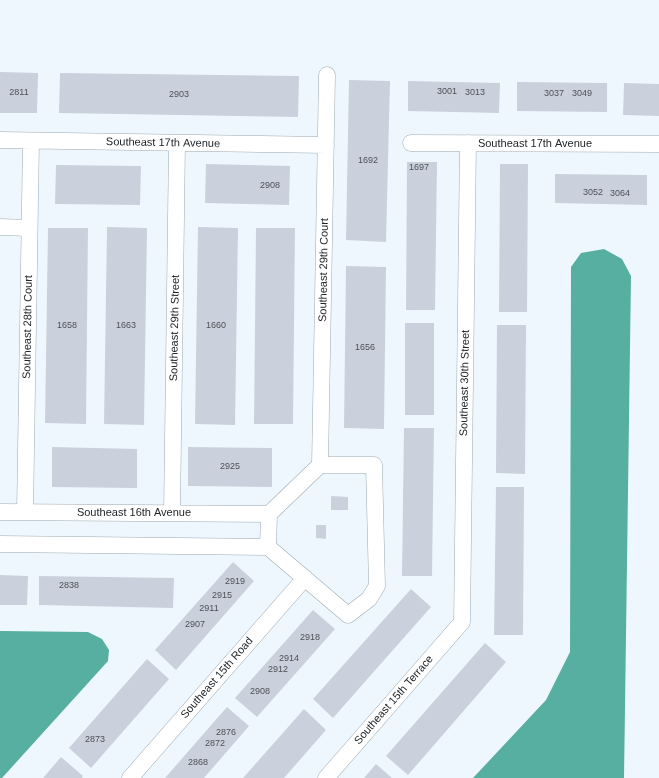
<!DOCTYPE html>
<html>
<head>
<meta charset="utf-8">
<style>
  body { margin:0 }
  canvas { display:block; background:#eef7fd }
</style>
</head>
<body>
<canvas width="659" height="778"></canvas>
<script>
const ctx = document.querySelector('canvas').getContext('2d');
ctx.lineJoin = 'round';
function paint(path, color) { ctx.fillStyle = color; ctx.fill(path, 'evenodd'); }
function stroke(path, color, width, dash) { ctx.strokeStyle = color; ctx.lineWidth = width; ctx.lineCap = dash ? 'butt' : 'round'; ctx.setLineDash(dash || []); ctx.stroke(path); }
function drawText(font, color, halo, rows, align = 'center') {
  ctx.font = font + ' Helvetica,sans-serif'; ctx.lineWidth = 3; ctx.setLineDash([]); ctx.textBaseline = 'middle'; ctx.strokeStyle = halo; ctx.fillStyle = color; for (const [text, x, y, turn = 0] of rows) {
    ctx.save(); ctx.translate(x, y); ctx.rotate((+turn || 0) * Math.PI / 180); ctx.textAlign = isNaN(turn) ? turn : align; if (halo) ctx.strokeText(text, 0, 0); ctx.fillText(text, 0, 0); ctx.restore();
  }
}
paint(new Path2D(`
  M604,249L622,259L631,276L624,778H473L546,700L570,652L571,267L581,253Z
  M0,631L88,632L102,639L109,650L108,661L2,778H0Z`), '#57afa1');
paint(new Path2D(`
  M0,72L38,73L37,113H0Z
  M60,73L299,76L298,117L59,113Z
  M349,80L390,81L386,242L346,240Z
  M408,81L500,83L499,113L408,111Z
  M517,82L607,83V112L517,111Z
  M624,83L659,84V116L623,115Z
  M407,162H437L435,310H406Z
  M206,164L290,166L289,205L205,203Z
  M500,164H528L527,312H499Z
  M56,165L141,166L140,205L55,204Z
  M555,174L647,175V205L555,203Z
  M107,227L147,228L144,425L104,424Z
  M198,227L238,228L235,425L195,424Z
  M48,228H88L86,424L45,423Z
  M256,228H295L293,424H254Z
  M346,266L386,267L384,429L344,428Z
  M405,323H434V415H405Z
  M497,325H526L525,474L496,473Z
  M404,428H434L432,576H402Z
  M52,447L137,449V488L52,487Z
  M188,447L272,448V487L188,486Z
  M496,487H524L523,635H494Z
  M331,496L348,497V510H331Z
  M316,525H326V539L316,538Z
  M233,562L254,581L176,670L155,650Z
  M0,575L28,576L27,605H0Z
  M39,576L174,578L173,608L39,605Z
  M411,589L431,607L333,718L313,699Z
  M313,610L335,629L257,717L235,698Z
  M485,643L506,662L408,775L386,756Z
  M147,659L169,679L91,768L69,748Z
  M227,707L249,726L204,778H165Z
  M304,709L326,730L284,778H243Z
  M61,757L83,776L82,778H43Z
  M376,764L392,778H364Z`), '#cbd1dc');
const street = new Path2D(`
  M0,140L326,145
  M411,143L659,144
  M0,227L29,228
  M320,465L327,75
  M0,512L269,514
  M25,512L31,141
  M172,513L177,143
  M0,544L268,547L348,615L369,599L377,586L374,465H320L269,514L268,547
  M130,778L305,578
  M326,778L462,622L468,143`);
stroke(street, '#9da9b0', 17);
stroke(street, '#fff', 16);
drawText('9px', '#4c5156', null, [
  ["3001",447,92],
  ["2811",19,93],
  ["3013",475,93],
  ["3037",554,94],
  ["3049",582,94],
  ["2903",179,95],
  ["1692",368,161],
  ["1697",419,168],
  ["2908",270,186],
  ["3052",593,193],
  ["3064",620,194],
  ["1658",67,326],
  ["1663",126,326],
  ["1660",216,326],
  ["1656",365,348],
  ["2925",230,467],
  ["2919",235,582],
  ["2838",69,586],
  ["2915",222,596],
  ["2911",209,609],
  ["2907",195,625],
  ["2918",310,638],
  ["2914",289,659],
  ["2912",278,670],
  ["2908",260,692],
  ["2876",226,733],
  ["2873",95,740],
  ["2872",215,744],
  ["2868",198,763]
]);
drawText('11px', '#222629', '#fff', [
  ["Southeast 17th Avenue",163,143,1],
  ["Southeast 17th Avenue",535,144],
  ["Southeast 29th Court",324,270,-89],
  ["Southeast 28th Court",28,327,-89],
  ["Southeast 29th Street",175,328,-89],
  ["Southeast 30th Street",465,383,-89],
  ["Southeast 16th Avenue",134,513],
  ["Southeast 15th Road",217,678,-49],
  ["Southeast 15th Terrace",394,700,-49]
]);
</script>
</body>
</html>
